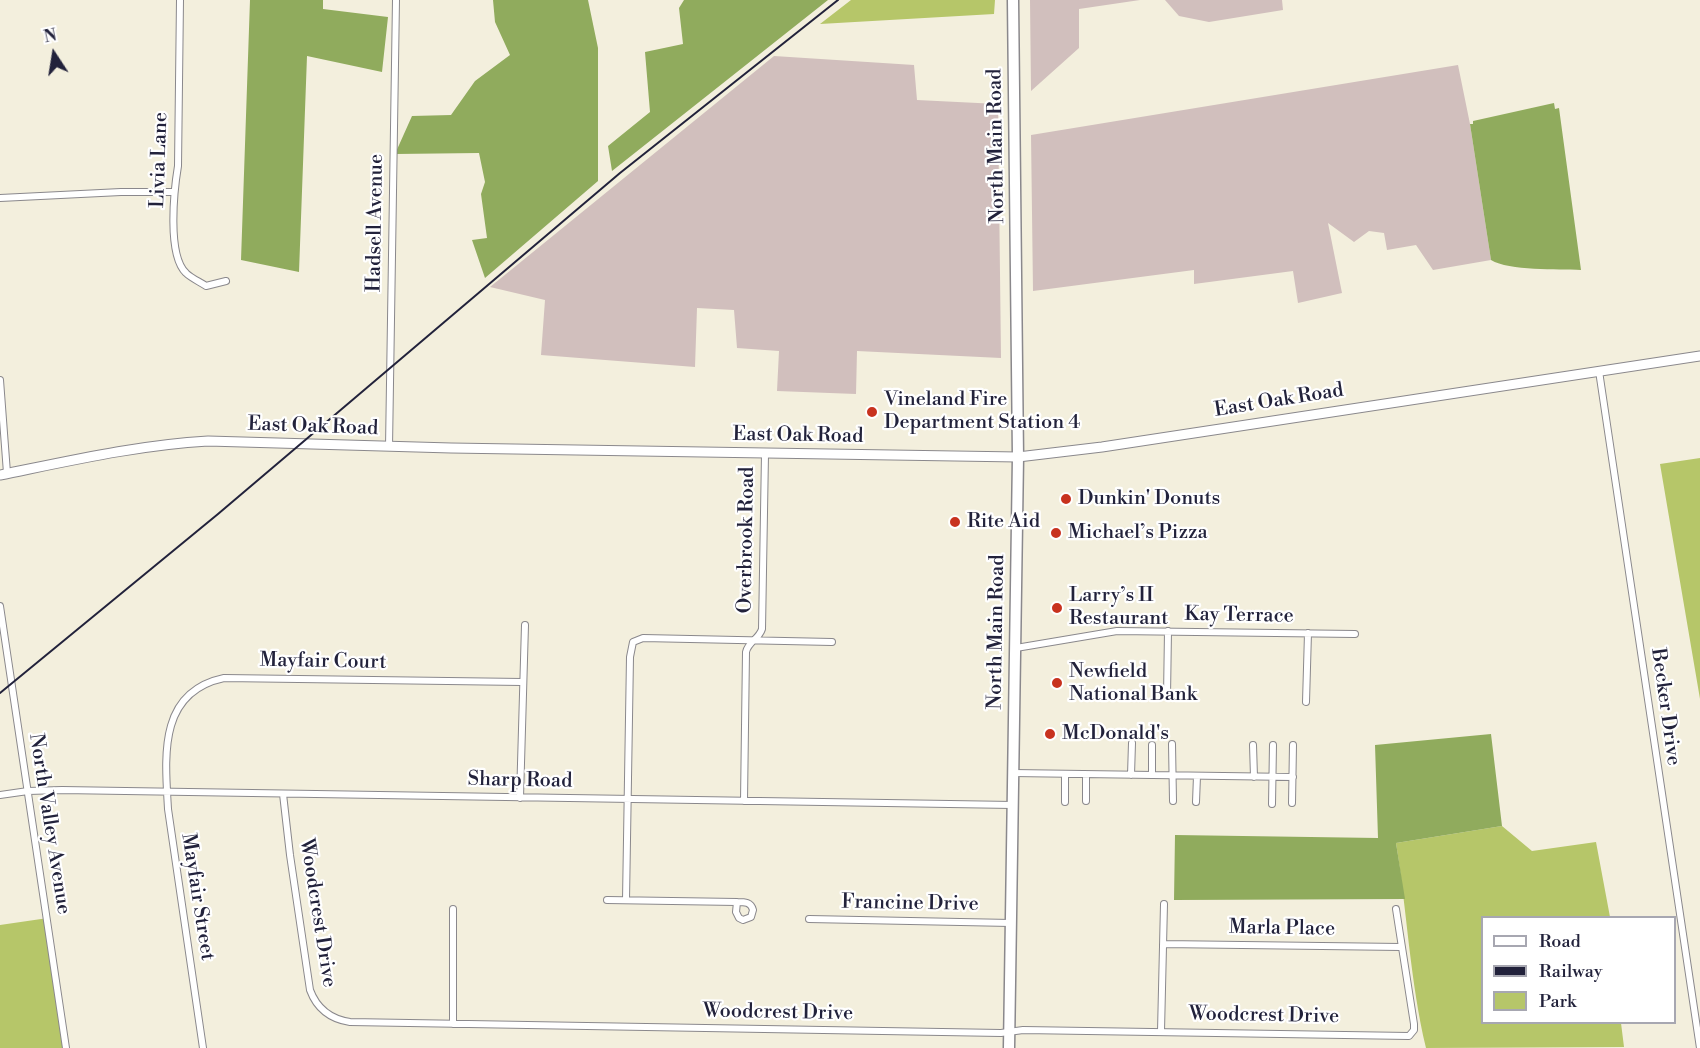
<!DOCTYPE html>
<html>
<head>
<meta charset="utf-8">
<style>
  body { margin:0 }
  #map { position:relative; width:1700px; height:1048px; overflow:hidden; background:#f3efdd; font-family:"Libre Bodoni",serif }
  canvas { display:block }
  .legend { position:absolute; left:1481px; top:916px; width:195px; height:108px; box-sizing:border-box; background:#fff; border:2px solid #a7a7b1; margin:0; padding:8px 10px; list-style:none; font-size:18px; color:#22223b }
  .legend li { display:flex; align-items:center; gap:12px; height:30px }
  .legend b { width:30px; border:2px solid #a7a7b1 }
  .north { position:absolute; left:24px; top:24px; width:60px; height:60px; -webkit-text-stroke:4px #fff; paint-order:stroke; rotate:348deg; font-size:16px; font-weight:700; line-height:24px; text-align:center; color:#22223b }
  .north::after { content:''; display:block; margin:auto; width:21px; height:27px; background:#22223b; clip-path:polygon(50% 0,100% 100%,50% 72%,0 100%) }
</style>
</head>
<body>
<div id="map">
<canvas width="1700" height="1048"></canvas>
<ul class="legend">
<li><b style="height:8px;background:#fff"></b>Road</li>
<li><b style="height:8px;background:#22223b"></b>Railway</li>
<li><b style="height:16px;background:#b6c669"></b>Park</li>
</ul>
<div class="north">N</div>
</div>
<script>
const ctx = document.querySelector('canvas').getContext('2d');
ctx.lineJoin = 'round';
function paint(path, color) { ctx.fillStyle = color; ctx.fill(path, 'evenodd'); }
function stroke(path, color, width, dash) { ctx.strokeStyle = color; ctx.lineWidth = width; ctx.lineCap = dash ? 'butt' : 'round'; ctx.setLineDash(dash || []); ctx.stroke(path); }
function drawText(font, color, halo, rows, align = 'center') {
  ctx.font = font + ' "Libre Bodoni",serif'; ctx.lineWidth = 4.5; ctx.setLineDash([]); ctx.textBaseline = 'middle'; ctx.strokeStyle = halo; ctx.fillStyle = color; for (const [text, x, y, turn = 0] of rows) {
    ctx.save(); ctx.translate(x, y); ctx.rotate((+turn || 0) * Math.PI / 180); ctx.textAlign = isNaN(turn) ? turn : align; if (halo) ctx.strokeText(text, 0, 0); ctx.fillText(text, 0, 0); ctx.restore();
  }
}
paint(new Path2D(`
  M1030,0H1140L1079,9V48L1031,91Z
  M1165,0H1282L1283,10L1209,22L1179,16Z
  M774,56L914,65L917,100L998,104L1001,358L857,351L856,394L777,391L779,351L737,348L734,310L697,308L695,367L541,355L545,300L490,287Z
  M1458,65L1470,124L1491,260L1433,270L1416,245L1387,250L1384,233L1369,231L1354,242L1328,223L1342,293L1298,303L1293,271L1194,284V270L1033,291L1031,135Z`), '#d1bfbd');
paint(new Path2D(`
  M851,0H995L994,14L820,24Z
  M1700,458V699L1660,464Z
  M1502,826L1532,851L1596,842L1610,917L1482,918V1022L1621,1023L1624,1047L1426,1048C1410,981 1407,911 1396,843Z
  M48,918L68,1048H0V925Z`), '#b6c669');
paint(new Path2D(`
  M250,0H323V9L388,17L382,72L307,56L299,272L241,260Z
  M493,0H588L598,48V181L485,278L472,240L487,238L481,194L485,182L479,153L395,154L412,116L451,115L475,81L510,55L495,22Z
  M684,0H828L612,171L608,146L650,112L645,52L683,44L679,8Z
  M1554,103L1555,109L1559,108L1581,270C1558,269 1509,271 1491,260L1470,124H1473V121Z
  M1491,734L1502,826L1396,843L1405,899L1174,900L1175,835L1378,838L1375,745Z`), '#90ab5d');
const street = new Path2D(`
  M180,0L178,166C174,190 167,255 186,273C191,278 200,282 206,286L226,281
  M0,198L121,192H174
  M1599,371L1700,1048
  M0,380L7,473
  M389,447L396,0
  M0,606L66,1048
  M1016,648L1117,631L1355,634
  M1167,696L1168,631
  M1306,702L1308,633
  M1172,744L1173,801
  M1253,745L1254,777
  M1013,773L1293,777
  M1131,775L1132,743
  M1152,775V745
  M283,794L290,855L310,990C317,1009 330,1019 350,1022L1001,1033L1023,1030L1409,1036L1414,1030V1024L1396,909
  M0,795L28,791L62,790L1013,805
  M520,798L525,625
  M744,801L746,652C748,642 759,639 762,629L765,454
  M1086,801V775
  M1065,802V775
  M1196,802L1197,776
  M1292,803L1293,745
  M1272,804L1273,745
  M607,900L737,902
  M626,900L630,657L633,642L643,638L832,642
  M737,902C745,902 751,902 753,910L751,917L743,920L739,918L736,912Z
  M809,919L1011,923
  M1163,944L1401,947
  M453,1024V909
  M1161,1031L1164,904
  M203,1048L168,809C165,756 158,692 224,678L522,682`);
const secondary = new Path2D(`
  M0,475C69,461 138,445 208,441L451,448L1018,457L1102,447L1700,356`);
const primary = new Path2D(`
  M1009,1048L1018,457L1013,0`);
stroke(street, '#8a888c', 8);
stroke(secondary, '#8a888c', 11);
stroke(primary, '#8a888c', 13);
stroke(street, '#fff', 6);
stroke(secondary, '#fff', 9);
stroke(primary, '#fff', 10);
stroke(new Path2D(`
  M0,693L218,514L620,173L838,0`), '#22223b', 2);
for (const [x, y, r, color] of [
  [872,412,6,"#c8321e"],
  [1066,499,6,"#c8321e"],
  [955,522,6,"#c8321e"],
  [1056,533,6,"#c8321e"],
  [1057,608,6,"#c8321e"],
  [1057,683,6,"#c8321e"],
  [1050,734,6,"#c8321e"]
]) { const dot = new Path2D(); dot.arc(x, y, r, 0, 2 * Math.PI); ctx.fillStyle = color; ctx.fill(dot); stroke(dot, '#fff', 2); }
drawText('20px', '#22223b', '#fff', [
  ["North Main Road",997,146,-91],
  ["Livia Lane",160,160,-88],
  ["Hadsell Avenue",376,223,-89],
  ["East Oak Road",1279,401,-9],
  ["East Oak Road",313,427,2],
  ["East Oak Road",798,436,1],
  ["Overbrook Road",747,540,-89],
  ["Kay Terrace",1239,616,1],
  ["North Main Road",997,632,-89],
  ["Mayfair Court",323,662,1],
  ["Becker Drive",1665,707,82],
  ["Sharp Road",520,781,1],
  ["North Valley Avenue",49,824,81],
  ["Mayfair Street",197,897,81],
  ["Francine Drive",910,904,1],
  ["Woodcrest Drive",317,913,81],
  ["Marla Place",1282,929,1],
  ["Woodcrest Drive",778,1013,1],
  ["Woodcrest Drive",1264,1016,1]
]);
drawText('20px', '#22223b', '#fff', [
  ["Vineland Fire",884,400],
  ["Department Station 4",884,423],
  ["Dunkin' Donuts",1078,499],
  ["Rite Aid",967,522],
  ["Michael’s Pizza",1068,533],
  ["Larry’s II",1069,596],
  ["Restaurant",1069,619],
  ["Newfield",1069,672],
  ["National Bank",1069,695],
  ["McDonald's",1062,734]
], 'left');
</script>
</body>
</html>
